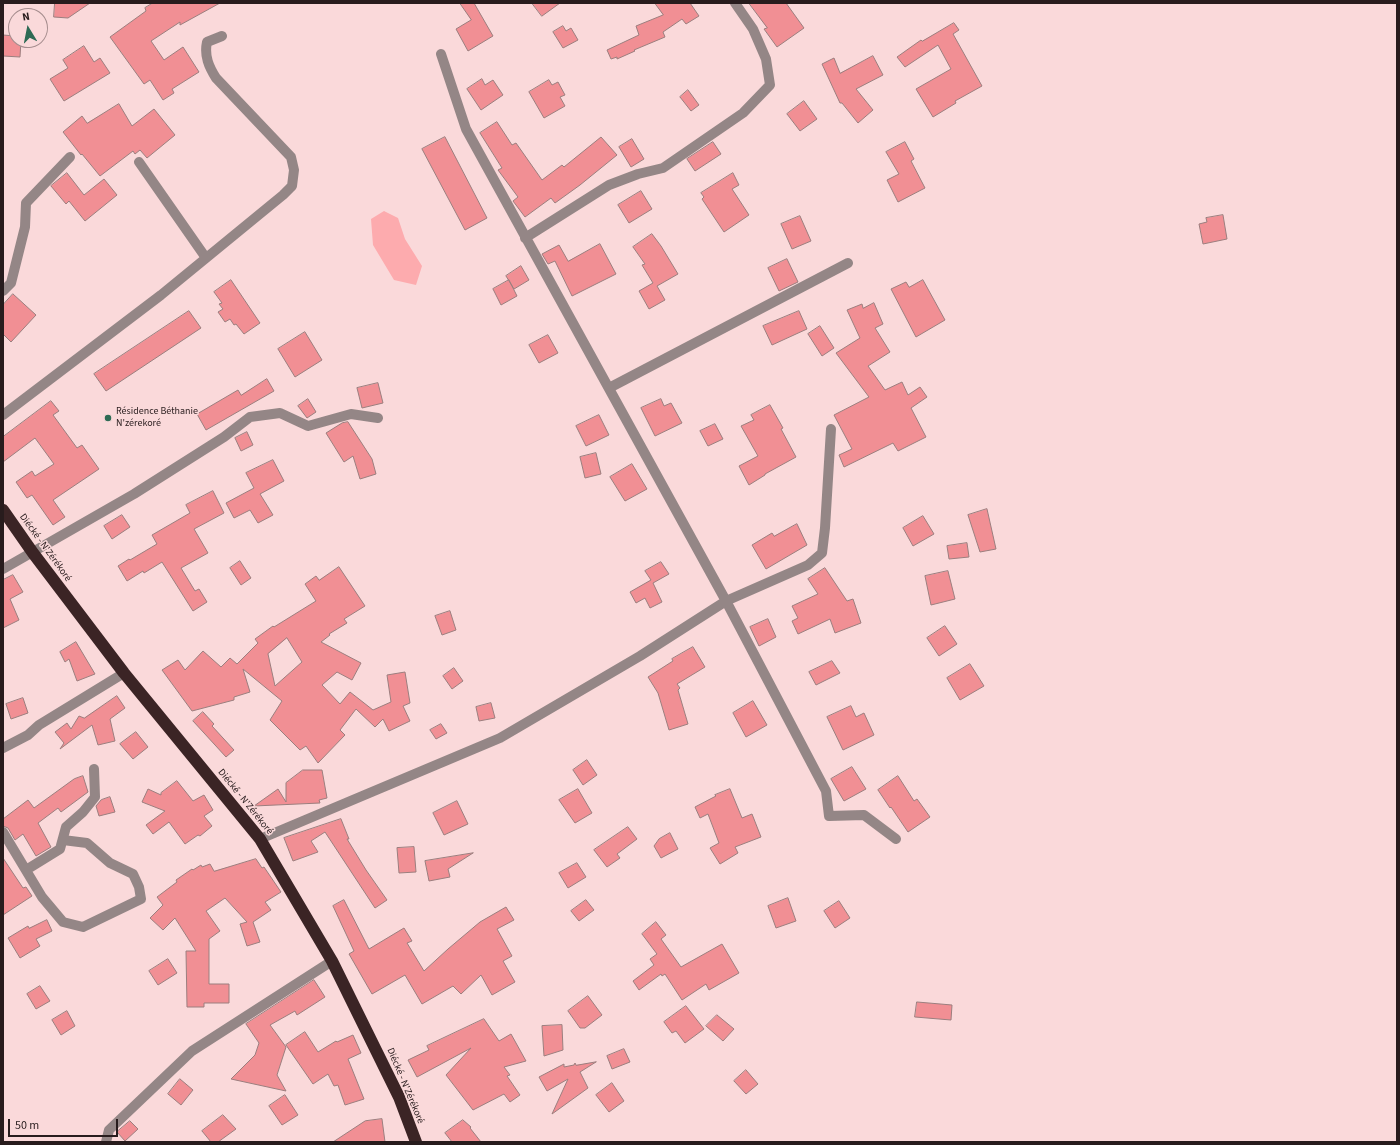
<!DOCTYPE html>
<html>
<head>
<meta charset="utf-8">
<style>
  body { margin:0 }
  #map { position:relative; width:1400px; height:1145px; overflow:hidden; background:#fad9da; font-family:"Source Sans 3",sans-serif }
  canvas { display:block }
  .frame { position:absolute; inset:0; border:4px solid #281c1d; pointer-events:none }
  .north { position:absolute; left:8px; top:8px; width:40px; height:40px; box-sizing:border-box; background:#fad9da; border:1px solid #a68d8e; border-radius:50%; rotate:350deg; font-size:11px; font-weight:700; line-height:16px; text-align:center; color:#281c1d }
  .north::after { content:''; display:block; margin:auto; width:14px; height:18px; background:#2e6a54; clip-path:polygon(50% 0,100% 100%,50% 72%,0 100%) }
  .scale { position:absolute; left:8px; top:1119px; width:110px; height:18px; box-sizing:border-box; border:2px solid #281c1d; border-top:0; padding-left:5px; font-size:12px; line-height:14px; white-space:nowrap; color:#281c1d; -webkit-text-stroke:3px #fad9da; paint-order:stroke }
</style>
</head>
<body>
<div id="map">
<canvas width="1400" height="1145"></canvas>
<div class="frame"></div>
<div class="north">N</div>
<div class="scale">50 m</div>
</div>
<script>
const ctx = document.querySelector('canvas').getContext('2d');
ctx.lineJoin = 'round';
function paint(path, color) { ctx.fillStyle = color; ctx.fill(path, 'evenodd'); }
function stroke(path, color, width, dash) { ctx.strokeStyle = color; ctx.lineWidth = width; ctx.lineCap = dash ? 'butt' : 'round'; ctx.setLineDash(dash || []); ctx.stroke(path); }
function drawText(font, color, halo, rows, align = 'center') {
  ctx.font = font + ' "Source Sans 3",sans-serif'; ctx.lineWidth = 3; ctx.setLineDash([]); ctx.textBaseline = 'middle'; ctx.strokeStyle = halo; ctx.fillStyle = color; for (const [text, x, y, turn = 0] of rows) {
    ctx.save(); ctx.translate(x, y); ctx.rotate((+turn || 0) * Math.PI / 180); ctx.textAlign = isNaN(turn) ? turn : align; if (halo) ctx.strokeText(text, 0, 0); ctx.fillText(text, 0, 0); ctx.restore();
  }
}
paint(new Path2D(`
  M384,211L398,218L405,239L422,266L416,285L394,280L373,245L371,219Z`), '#fdabae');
const building = new Path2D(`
  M55,3H90L68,18L54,17Z
  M153,3H220L180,25V22L151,41L164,60L183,47L199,72L172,89L174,93L163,100L150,80L144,84L110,37L146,11L145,8Z
  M460,3H474L493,36L468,51L456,29L471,20Z
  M532,3H560L542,16Z
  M655,3H690L699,16L686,24L682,19L663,32L665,37L634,50L635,51L617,59V57L611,59L607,50L639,35L636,26L663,15Z
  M749,3H786L804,28L777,47L764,29L767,28Z
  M954,23L959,30L953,34L982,86L955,101L956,103L933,117L916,89L951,69L938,45L905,67L897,57L921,40L922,41Z
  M563,26L566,31L571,28L578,40L563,48L553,32Z
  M3,35L16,36V40H21L20,57L3,56Z
  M84,46L94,62L100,58L110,73L64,101L50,79L68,68L63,60Z
  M873,56L883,75L856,89L873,110L858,123L842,103H840L822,64L834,58L840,73Z
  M482,79L485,85L493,80L503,95L481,110L467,89Z
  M549,80L552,85L558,82L565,95L560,97L565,106L544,118L529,92Z
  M688,90L699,105L691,111L680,97Z
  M804,101L817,119L800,131L787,114Z
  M119,104L132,126L154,109L175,135L147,158L140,150L135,154L133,151L100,176L82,154L81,155L63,132L82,116L87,123Z
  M497,122L512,145L516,143L542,180L562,165L564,167L601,137L617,155L580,185L555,203L551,198L525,217L513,201L518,197L498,170L502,168L480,133Z
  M445,137L487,218L465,230L422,149Z
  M632,139L644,159L631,167L619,147Z
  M713,142L721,154L695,171L687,159Z
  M905,142L914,159L911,161L925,188L898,202L887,180L899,174L886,152Z
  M67,173L84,195L104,179L117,195L85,221L69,201L66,204L51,186Z
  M733,173L739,185L732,189L749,215L724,232L702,199L704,197L701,193Z
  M641,191L652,209L629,223L618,205Z
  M1223,215L1227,239L1203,244L1199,224L1207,222L1206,218Z
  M800,216L811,241L792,249L781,224Z
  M652,234L661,246L678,274L657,286L665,300L649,309L639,291L653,283L642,265L645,264L633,247Z
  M600,244L616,274L572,296L555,261L548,264L542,254L559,245L568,261Z
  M787,259L798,282L779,291L768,268Z
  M521,266L529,280L514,289L506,276Z
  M231,280L260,323L244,334L236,324L234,325L230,319L225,322L218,312L223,309L219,304L222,303L214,292Z
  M509,280L517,296L501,305L493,289Z
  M923,280L945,320L916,337L891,289L906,282L909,287Z
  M13,294L36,315L11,342L3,334V305Z
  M874,303L883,324L875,328L890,352L868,366L885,390L902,382L908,395L920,387L927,397L911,408L926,437L898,451L893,443L844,467L839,455L852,449L834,415L869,397L836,353L860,338L847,310L862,304L863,308Z
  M189,311L201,328L106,391L94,374Z
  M799,311L807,329L772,345L763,326Z
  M820,326L834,348L822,356L808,334Z
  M305,332L322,360L295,377L278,349Z
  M548,335L558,353L539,363L529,345Z
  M267,379L274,391L206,430L197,414L238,390L241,395Z
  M378,383L383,403L362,408L357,388Z
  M308,399L316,412L307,418L298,406Z
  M661,399L664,406L671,403L682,423L655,436L641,408Z
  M51,401L59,411L53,415L77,448L82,445L99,469L53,500L65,517L53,525L32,495L27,498L16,482L32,471L35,476L54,464L35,438L3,462V437Z
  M770,405L783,428L781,429L796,457L765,474V475L749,485L739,466L758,456L741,426L754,420L751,415Z
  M599,415L609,435L586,446L576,426Z
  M348,422L372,459L376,474L360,479L353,456L344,462L326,433L342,423Z
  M715,424L723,439L708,446L700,431Z
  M247,432L253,445L241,451L235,438Z
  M596,453L601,474L585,478L580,457Z
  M273,460L284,481L260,494L273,515L258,523L250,510L234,518L226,503L254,488L246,473Z
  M632,464L647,489L625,501L610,477Z
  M213,491L224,513L194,529L208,553L181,568L195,591L199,589L207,602L193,611L162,562L144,573L143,571L127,581L118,566L129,559L130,560L157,544L152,535L190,513L186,505Z
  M987,509L996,549L980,552L968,515Z
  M122,515L130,527L112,539L104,526Z
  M923,516L934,534L913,546L903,528Z
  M797,524L807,545L766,569L752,545L772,533L774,536Z
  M967,543L969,557L949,559L947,546Z
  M240,561L251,578L241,585L230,568Z
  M661,562L669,574L653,583L662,602L650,608L645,598L636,603L630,592L651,580L645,571Z
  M339,567L365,606L344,619L347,623L329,634L330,635L321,642L361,663L352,680L337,672L322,685L340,704L350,692L373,710L391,702L387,675L405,672L410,703L403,706L410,721L389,731L383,719L375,727L356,709L340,730L345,735L318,763L306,746L300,750L270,720L282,701L243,669L250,692L234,697V700L192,711L162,670L178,660L185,670L203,651L221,667L230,658L237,664L258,643L255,639L273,626L274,627L316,601L305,584L316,576L319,580ZM287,638L302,662L275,686L268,654Z
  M825,568L847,601L853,599L861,623L835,633L830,619L798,634L792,621L798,618L792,606L818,594L808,579Z
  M948,571L955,599L931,605L925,576Z
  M13,575L23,592L10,599L19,620L3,628V580Z
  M450,611L456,630L442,635L435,616Z
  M768,619L776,637L759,646L750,627Z
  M945,626L957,644L939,656L927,638Z
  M76,642L95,674L77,681L69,659L65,662L60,652Z
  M693,647L705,667L677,684L680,688L678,690L688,724L669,730L658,693L648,677L673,661L672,659Z
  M832,661L840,673L816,685L809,672Z
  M970,664L984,686L960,700L947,678Z
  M454,668L463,681L452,689L443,676Z
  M117,696L125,708L110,719L115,741L98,745L92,725L60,749L64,743L55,732L67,723L71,729L79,716L84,718Z
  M23,698L28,713L11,719L6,704Z
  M753,701L767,725L746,737L733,713Z
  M491,703L495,718L479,721L476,707Z
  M851,706L856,717L864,713L874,735L843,750L827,717Z
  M203,712L214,724L212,726L234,750L226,757L193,721Z
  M441,724L447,733L436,739L430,730Z
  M136,732L148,747L133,759L120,744Z
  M587,760L597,775L583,785L573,770Z
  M852,767L866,789L844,801L831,779Z
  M303,770H322L327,798L319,800L320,803L254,806L278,789L286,802V783Z
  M83,776L88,792L61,812L58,808L38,823L51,847L36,856L23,834L15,840L8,828L3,826V819L28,800L34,808L74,779Z
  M898,776L914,801L917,799L930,817L908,832L891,807L890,808L878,790Z
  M177,781L193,801L204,795L213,810L204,816L212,826L200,836L198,835L185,844L169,822L153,834L146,825L165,811L142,802L148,789L161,795V793Z
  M578,789L592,813L575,823L559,800Z
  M730,789L742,818L752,814L761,837L735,847L738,853L720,864L710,848L719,843L708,814L700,818L695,807L716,796L715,795Z
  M110,797L115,812L99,816L96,806L101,800Z
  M457,801L468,824L444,835L433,813Z
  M341,819L349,839H347L366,870L387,900L375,908L325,832L311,841L318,852L293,861L284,838Z
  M628,827L637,839L617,854L620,858L607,867L594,850Z
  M670,833L678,849L661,858L654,846L659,839Z
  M414,847L416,872L399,873L397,848Z
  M473,853L448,869L450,877L429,881L425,861Z
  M3,858L23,888L26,887L32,896L3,915Z
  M256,859L262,868L264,867L281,892L265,902L271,910L253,922L260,942L247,946L240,924L247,922L225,898L206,911L220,931L209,939V984H229V1003H204V1007H187L186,951H196L175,918L163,930L150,918L163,905L157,897L177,882L176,880L192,869L193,870L201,865L202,867L210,864L214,871Z
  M577,863L586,877L568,888L559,873Z
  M788,898L796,921L776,928L768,906Z
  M344,900L369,949L404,928L412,941L407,943L424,971L448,949L480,922L506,907L514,920L497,929L512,956L503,961L515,982L492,995L481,975L461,994L453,986L422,1004L405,975L372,994L349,954L354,951L333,906Z
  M586,900L594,910L579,921L571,911Z
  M839,901L850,918L835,928L824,911Z
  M47,920L52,931L36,939L40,946L20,958L8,938L28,926L29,928Z
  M656,922L666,935L661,939L681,967L722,944L739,973L709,990L706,984L682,1000L665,974L662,976L661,974L639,990L633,981L654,965L650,959L657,954L642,934Z
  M168,959L177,973L158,985L149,971Z
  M314,980L325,997L297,1015L295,1011L270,1025L286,1047L277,1075L286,1091L231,1079L255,1055L259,1043L246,1024Z
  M40,986L50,1001L36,1009L27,994Z
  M588,996L602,1015L585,1028H580L568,1011Z
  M917,1002L952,1005L951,1020L915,1017Z
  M686,1006L704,1029L685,1043L676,1031L672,1033L664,1022Z
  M67,1011L75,1026L61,1035L52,1020Z
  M717,1015L734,1029L723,1041L706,1026Z
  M484,1019L499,1041L511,1034L526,1061L504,1067L510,1075L507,1076L520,1095L510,1102L504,1094L473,1110L446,1075L471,1048L417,1077L408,1060L429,1050L427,1046Z
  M562,1025L563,1050L544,1056L542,1026Z
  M305,1032L318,1052L336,1041L337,1042L353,1035L361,1053L348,1059L364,1099L345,1105L338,1085L334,1086L328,1074L313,1084L286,1045Z
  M624,1049L630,1062L612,1069L607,1056Z
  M596,1062L580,1072L588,1088L552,1114L568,1079L547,1091L539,1077L564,1064V1067L574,1065L575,1063L576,1065Z
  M746,1070L758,1084L746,1094L734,1081Z
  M180,1079L193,1090L181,1105L168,1094Z
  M612,1083L624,1101L609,1112L596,1095Z
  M285,1095L298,1115L282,1125L269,1106Z
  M223,1115L236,1129L218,1142H211L202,1131Z
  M382,1119L385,1142H333L365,1121Z
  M463,1120L471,1127L470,1128L481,1142H452L445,1133Z
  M130,1121L138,1129L125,1141L117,1132Z`);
paint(building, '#f18f94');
stroke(building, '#9b7e7e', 1);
stroke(new Path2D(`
  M441,54L466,129L726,601L826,791L829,816L864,815L896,839
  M139,162L206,258
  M525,238L609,185L638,174L663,168L743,113L770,85L766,59L753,29L735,3
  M3,291L11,283L25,227L26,203L70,157
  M609,388L848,263
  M3,415L161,295L283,195L292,186L294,170L291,157L216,78C209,67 204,56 207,42L222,36
  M3,569L134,494L224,437L250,417L280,413L308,426L351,414L378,418
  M3,748L28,735L39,725L124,673
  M3,832L42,897L63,922L83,927L141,899L139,887L133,874L110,863L87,843L63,840
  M260,839L500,738L640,656L726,601L808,565L822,553L825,528L831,429
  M26,870L60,849L66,827L83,812L95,797L94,769
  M106,1142L109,1130L192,1051L332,961`), '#948686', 10);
stroke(new Path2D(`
  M3,510L33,553L124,673L260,839L332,961L399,1097L416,1142`), '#3b2425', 12);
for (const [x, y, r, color] of [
  [108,418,4,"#2e6a54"]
]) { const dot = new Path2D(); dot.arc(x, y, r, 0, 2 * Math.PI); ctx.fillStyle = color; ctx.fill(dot); stroke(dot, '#fad9da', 1.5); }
drawText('10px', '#281c1d', '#fad9da', [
  ["Résidence Béthanie",116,412],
  ["N'zérekoré",116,424]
], 'left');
drawText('10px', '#281c1d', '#fad9da', [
  ["Diécké - N'Zérékoré",45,548,54],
  ["Diécké - N'Zérékoré",245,802,51],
  ["Diécké - N'Zérékoré",405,1086,67]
]);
</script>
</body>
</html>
